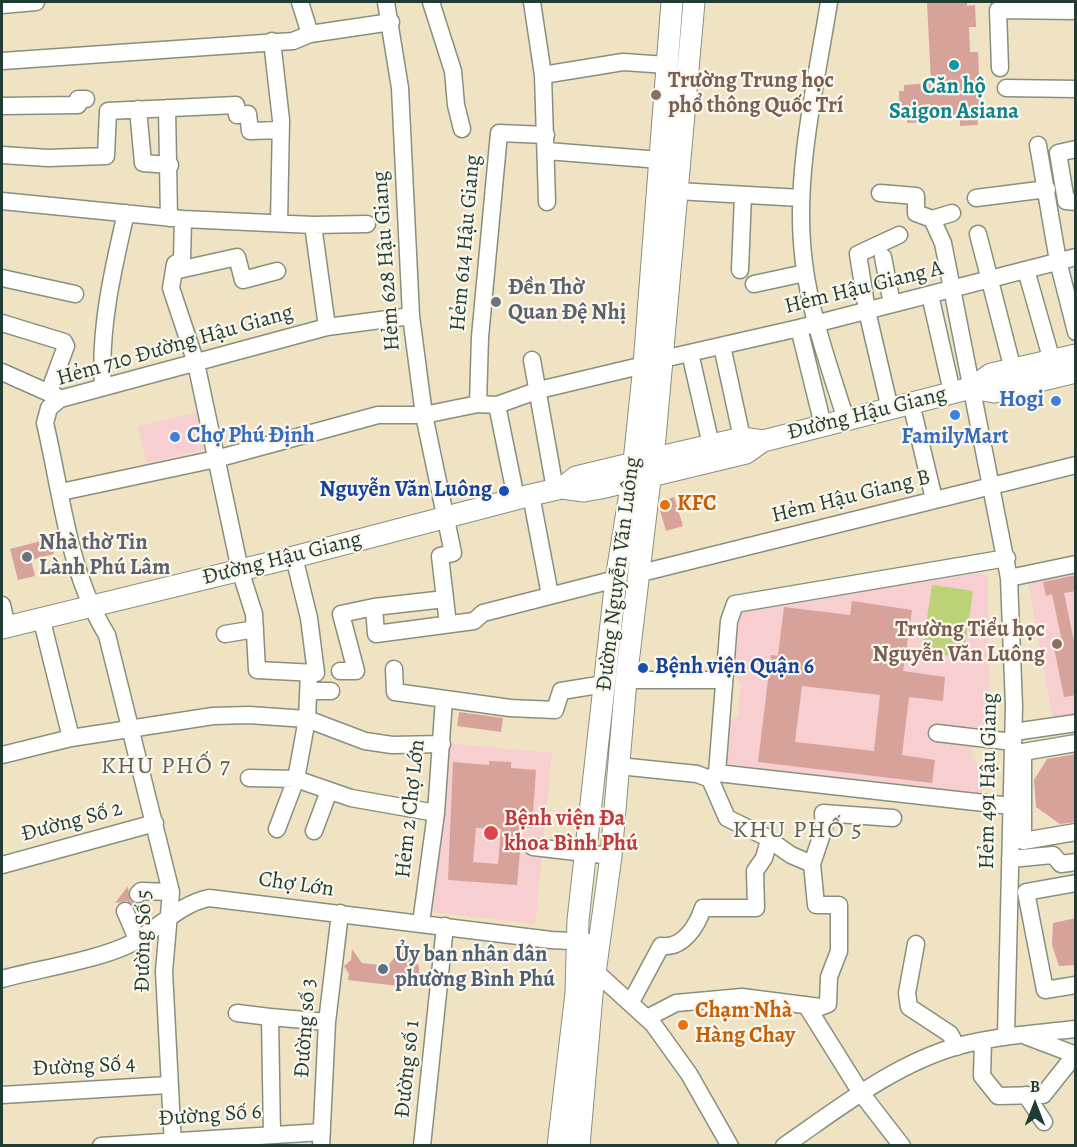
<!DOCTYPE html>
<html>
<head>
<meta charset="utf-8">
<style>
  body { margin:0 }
  #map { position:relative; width:1077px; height:1147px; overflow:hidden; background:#efe3c4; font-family:Alegreya,serif }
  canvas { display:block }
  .frame { position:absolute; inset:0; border:3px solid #1f3d34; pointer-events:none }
  .north { position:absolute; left:1005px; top:1075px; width:60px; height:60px; -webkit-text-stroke:4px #fbf7ec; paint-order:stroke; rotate:0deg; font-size:16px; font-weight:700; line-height:24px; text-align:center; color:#1f3d34 }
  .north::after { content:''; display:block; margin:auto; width:21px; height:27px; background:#1f3d34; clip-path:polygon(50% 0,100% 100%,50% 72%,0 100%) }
</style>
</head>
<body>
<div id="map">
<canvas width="1077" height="1147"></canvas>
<div class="frame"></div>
<div class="north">B</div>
</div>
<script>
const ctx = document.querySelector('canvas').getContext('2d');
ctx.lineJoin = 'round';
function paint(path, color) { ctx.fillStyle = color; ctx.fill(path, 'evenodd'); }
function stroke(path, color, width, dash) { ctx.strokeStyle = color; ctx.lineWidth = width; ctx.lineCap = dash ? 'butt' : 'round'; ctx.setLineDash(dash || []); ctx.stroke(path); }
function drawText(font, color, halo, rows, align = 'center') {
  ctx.font = font + ' Alegreya,serif'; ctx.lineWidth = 4.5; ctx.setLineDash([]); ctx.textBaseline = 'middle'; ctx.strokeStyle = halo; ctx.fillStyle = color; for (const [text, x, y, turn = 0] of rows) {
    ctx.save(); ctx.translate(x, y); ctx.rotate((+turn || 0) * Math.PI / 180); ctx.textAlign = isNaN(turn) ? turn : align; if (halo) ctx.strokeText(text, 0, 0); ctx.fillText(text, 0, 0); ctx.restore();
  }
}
paint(new Path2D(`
  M203,411L212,448L147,463L138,426Z
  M1075,561V718L1053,722L1026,571Z
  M981,573L988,576L989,722L972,729L971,742L972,757L983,773L987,786L974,799L731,769L725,760L729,723L738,714L741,685L732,670L739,610Z
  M447,743L552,753L535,924L430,912Z`), '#f7cfd0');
paint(new Path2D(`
  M932,585L973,591L963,658L922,651Z`), '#bcd277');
paint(new Path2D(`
  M927,2H967V6L975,5L976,27H969L970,52H978L981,117L977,118L978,125L960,126V116L930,117V122L907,123V119H900L899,91H904V85L931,83Z
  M674,497L683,526L666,531L660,510L663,501Z
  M49,539L54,554L31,560L35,576L18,580L10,549Z
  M1076,575V591L1064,593L1076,651V695L1064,697L1054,648L1063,646L1052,594L1046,596L1043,582Z
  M852,601L912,610L903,671L945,677L943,701L909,697L902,755L935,760L932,783L758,762L771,655L778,656L784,607L850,615ZM802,686L880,695L874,751L795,742Z
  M459,712L503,718L501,732L457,726Z
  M1076,754V822L1060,824L1036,807L1034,780L1047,759Z
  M489,761L511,762V768L536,770L532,828H522L517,885L448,880L453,762L489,765ZM476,828L501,829L498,864L473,862Z
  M128,886L130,901L140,904L136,909L127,901L115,903Z
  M1076,918V965L1059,966L1052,945L1053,923Z
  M352,949L362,963L388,966L397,954L412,949L411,957L419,966V974L408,982L407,987L348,980L349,974L344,966L351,960Z`), '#d6a299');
const minor = new Path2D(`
  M300,2L310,34
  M386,2L400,88L411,316L424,415L453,553L440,556L448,624
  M431,2L453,71L456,105L462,129
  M532,2L543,75L547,202
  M829,2C817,78 796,166 802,243C806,304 828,362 846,420
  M2,5L36,2
  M272,41L281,120L279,223
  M2,61L293,41L310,34L391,22
  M1000,68L998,10L1076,11
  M543,75L623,62L667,65
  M1006,88L1076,89
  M2,106L78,105V99H86
  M167,108L169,218
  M138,109L143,163L170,165
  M1038,145L1058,261L1076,332
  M1076,149L1058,153L1066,201L1076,202
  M547,151L660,160
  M2,155L48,158L106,156L108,111L236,105L237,115L248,114L250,131L280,130
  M677,191L801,198
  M880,193L916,196V213L932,219L943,243L1009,578L1014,706L1006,1035
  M976,198L1047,189
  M2,201L183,219
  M932,219L952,213
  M313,225L327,327
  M978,234L1013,370
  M883,257L892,304
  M740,270L743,195
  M1026,270L1052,361
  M174,271L237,257L243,280L277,271
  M2,278L75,294
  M754,284L805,273
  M930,295L952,392
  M2,323L64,342L66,346L49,392
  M799,328L823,425
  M722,346L742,438
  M690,353L711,445
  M663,359L799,328L1076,257
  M532,360L555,489
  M2,372L58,397
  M103,386C99,329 113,269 126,213
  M911,403L934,499
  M478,404L480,337L499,133L546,135
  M497,405L516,498
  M890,409L867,311L858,254L899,235
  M61,492L216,459L378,415H424L478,404L497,405L539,390L644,365
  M531,495L550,595
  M294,557L309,618L316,673L257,670L254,614L240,570L196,363L171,288L175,264L182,260L183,219L313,225L367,224
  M637,574L1076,465
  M1009,578L1076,564
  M2,605L7,626
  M374,607L376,634L474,621L483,613L616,579
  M41,617L71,738
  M225,634L255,629
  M394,669L395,692L510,708L555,710L561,691L605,684
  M340,671H356L341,614L374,607L445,599
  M626,680H723
  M309,691H331
  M1014,732L1076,723
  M937,733L1013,742
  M1076,743L1023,752V841L1076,832
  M2,755L71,738L213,716L249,715L307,719L365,741L392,745L442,744
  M619,766L697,774L710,779L727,818L764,836L791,855L812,864
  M717,773L729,621L735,604L1007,558
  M249,778L296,779L351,798L436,813
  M710,779L717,773L1011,806
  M277,829L296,779L307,719L309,673
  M314,831L329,791
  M533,847L611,856
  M1053,855L1061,864L1076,862
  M1010,859L1053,855
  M2,865L155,823
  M1076,883L1026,892L1045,990L1076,985
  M138,894L141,891L171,892
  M125,911L137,939
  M421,923L436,813L444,699
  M916,944L907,993L909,1007L950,1034L957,1047
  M597,973L653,1024L689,1074L730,1146
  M2,979C38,969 98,960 130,944C157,930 179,904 209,898L551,940L589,942
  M631,1002L661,946C683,949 697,926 703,908H756L755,871L764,858L769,840
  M806,1005L861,1093L902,1146
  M237,1013L270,1017
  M647,1018L676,1003L742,997L820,1007L828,1004L829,977L839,951V905H816L812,864L824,828L823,813L893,818
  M1026,1036L1076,1055
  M983,1041L982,1076L998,1096L1043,1095L1075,1055
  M2,1095L168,1085
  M1026,1095L1044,1122
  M272,1135L270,1017L327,1022
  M101,1146L322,1132
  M173,1146L164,971L171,892L107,635C68,572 62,495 45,423L49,408L60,399L327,327L411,316
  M321,1146L327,1022L340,913
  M422,1146L445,926
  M784,1146C838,1109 894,1064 958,1046C997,1036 1036,1033 1076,1029`);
const major = new Path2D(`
  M971,388L994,392L1076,372
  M562,488L576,477L634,463L742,438L763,441
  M2,628L294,557L531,495L562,488L584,491L601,488L746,453L763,441L971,388L991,374L1076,355
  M558,1146L576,993L578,920L616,579L632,481L644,365L672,2
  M579,1146L592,995L611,856L626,680L655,438L694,2`);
stroke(minor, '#87907c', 19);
stroke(major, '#87907c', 23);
stroke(minor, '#fff', 16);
stroke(major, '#fff', 21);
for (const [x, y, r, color] of [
  [954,65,6,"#0f9aa8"],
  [656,95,6,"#8d6e63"],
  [496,302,6,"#6b7280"],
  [1056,401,6,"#3f7fe0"],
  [955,415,6,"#3f7fe0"],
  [175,437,6,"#3f7fe0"],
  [504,491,6,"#1a4fb4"],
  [665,505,6,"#e8710a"],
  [27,557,6,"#6b7280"],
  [1057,644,6,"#8d6e63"],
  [643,668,6,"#1a4fb4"],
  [491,833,8,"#e0444e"],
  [383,969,6,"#5c6f8a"],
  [683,1025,6,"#e8710a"]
]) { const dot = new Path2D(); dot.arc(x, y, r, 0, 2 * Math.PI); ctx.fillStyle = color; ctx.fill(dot); stroke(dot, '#fbf7ec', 2); }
drawText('bold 22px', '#785e54', '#fbf7ec', [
  ["Trường Trung học",668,82],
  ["phổ thông Quốc Trí",668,107],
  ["Trường Tiểu học",1045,631,"right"],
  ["Nguyễn Văn Luông",1045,656,"right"]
], 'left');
drawText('bold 22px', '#0d838f', '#fbf7ec', [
  ["Căn hộ",954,88],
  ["Saigon Asiana",954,113]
]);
drawText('22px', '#1f3d34', '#fbf7ec', [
  ["Hẻm 614 Hậu Giang",466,243,-85],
  ["Hẻm 628 Hậu Giang",387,261,-94],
  ["Hẻm Hậu Giang A",864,288,-14],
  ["Hẻm 710 Đường Hậu Giang",175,346,-16],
  ["Đường Hậu Giang",867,414,-14],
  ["Hẻm Hậu Giang B",851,497,-14],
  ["Đường Hậu Giang",282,559,-14],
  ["Đường Nguyễn Văn Luông",619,574,-83],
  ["Hẻm 491 Hậu Giang",989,781,-89],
  ["Hẻm 2 Chợ Lớn",411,809,-84],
  ["Đường Số 2",72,822,-15],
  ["Chợ Lớn",296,885,8],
  ["Đường Số 5",144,941,-89],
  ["Đường số 3",306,1028,-86],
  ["Đường Số 4",84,1067,-3],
  ["Đường số 1",408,1069,-84],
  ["Đường Số 6",210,1116,-4]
]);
drawText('bold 22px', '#5b616d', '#fbf7ec', [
  ["Đền Thờ",508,289],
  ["Quan Đệ Nhị",508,314],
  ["Nhà thờ Tin",39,544],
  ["Lành Phú Lâm",39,569]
], 'left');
drawText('bold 22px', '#366cbe', '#fbf7ec', [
  ["Hogi",1044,401],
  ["Chợ Phú Định",187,437,"left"],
  ["FamilyMart",955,438,"center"]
], 'right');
drawText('bold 22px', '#164399', '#fbf7ec', [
  ["Nguyễn Văn Luông",492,491],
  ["Bệnh viện Quận 6",655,668,"left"]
], 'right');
drawText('bold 22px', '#c56008', '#fbf7ec', [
  ["KFC",677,505],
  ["Chạm Nhà",695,1012],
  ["Hàng Chay",695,1037]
], 'left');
drawText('bold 22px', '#be3a42', '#fbf7ec', [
  ["Bệnh viện Đa",504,820],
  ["khoa Bình Phú",504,845]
], 'left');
drawText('bold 22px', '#4e5e75', '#fbf7ec', [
  ["Ủy ban nhân dân",395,956],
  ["phường Bình Phú",395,981]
], 'left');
ctx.letterSpacing = '1.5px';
drawText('24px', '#5f6057', '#fbf7ec', [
  ["KHU PHỐ 7",166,767],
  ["KHU PHỐ 5",798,831]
]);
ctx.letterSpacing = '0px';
</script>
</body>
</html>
